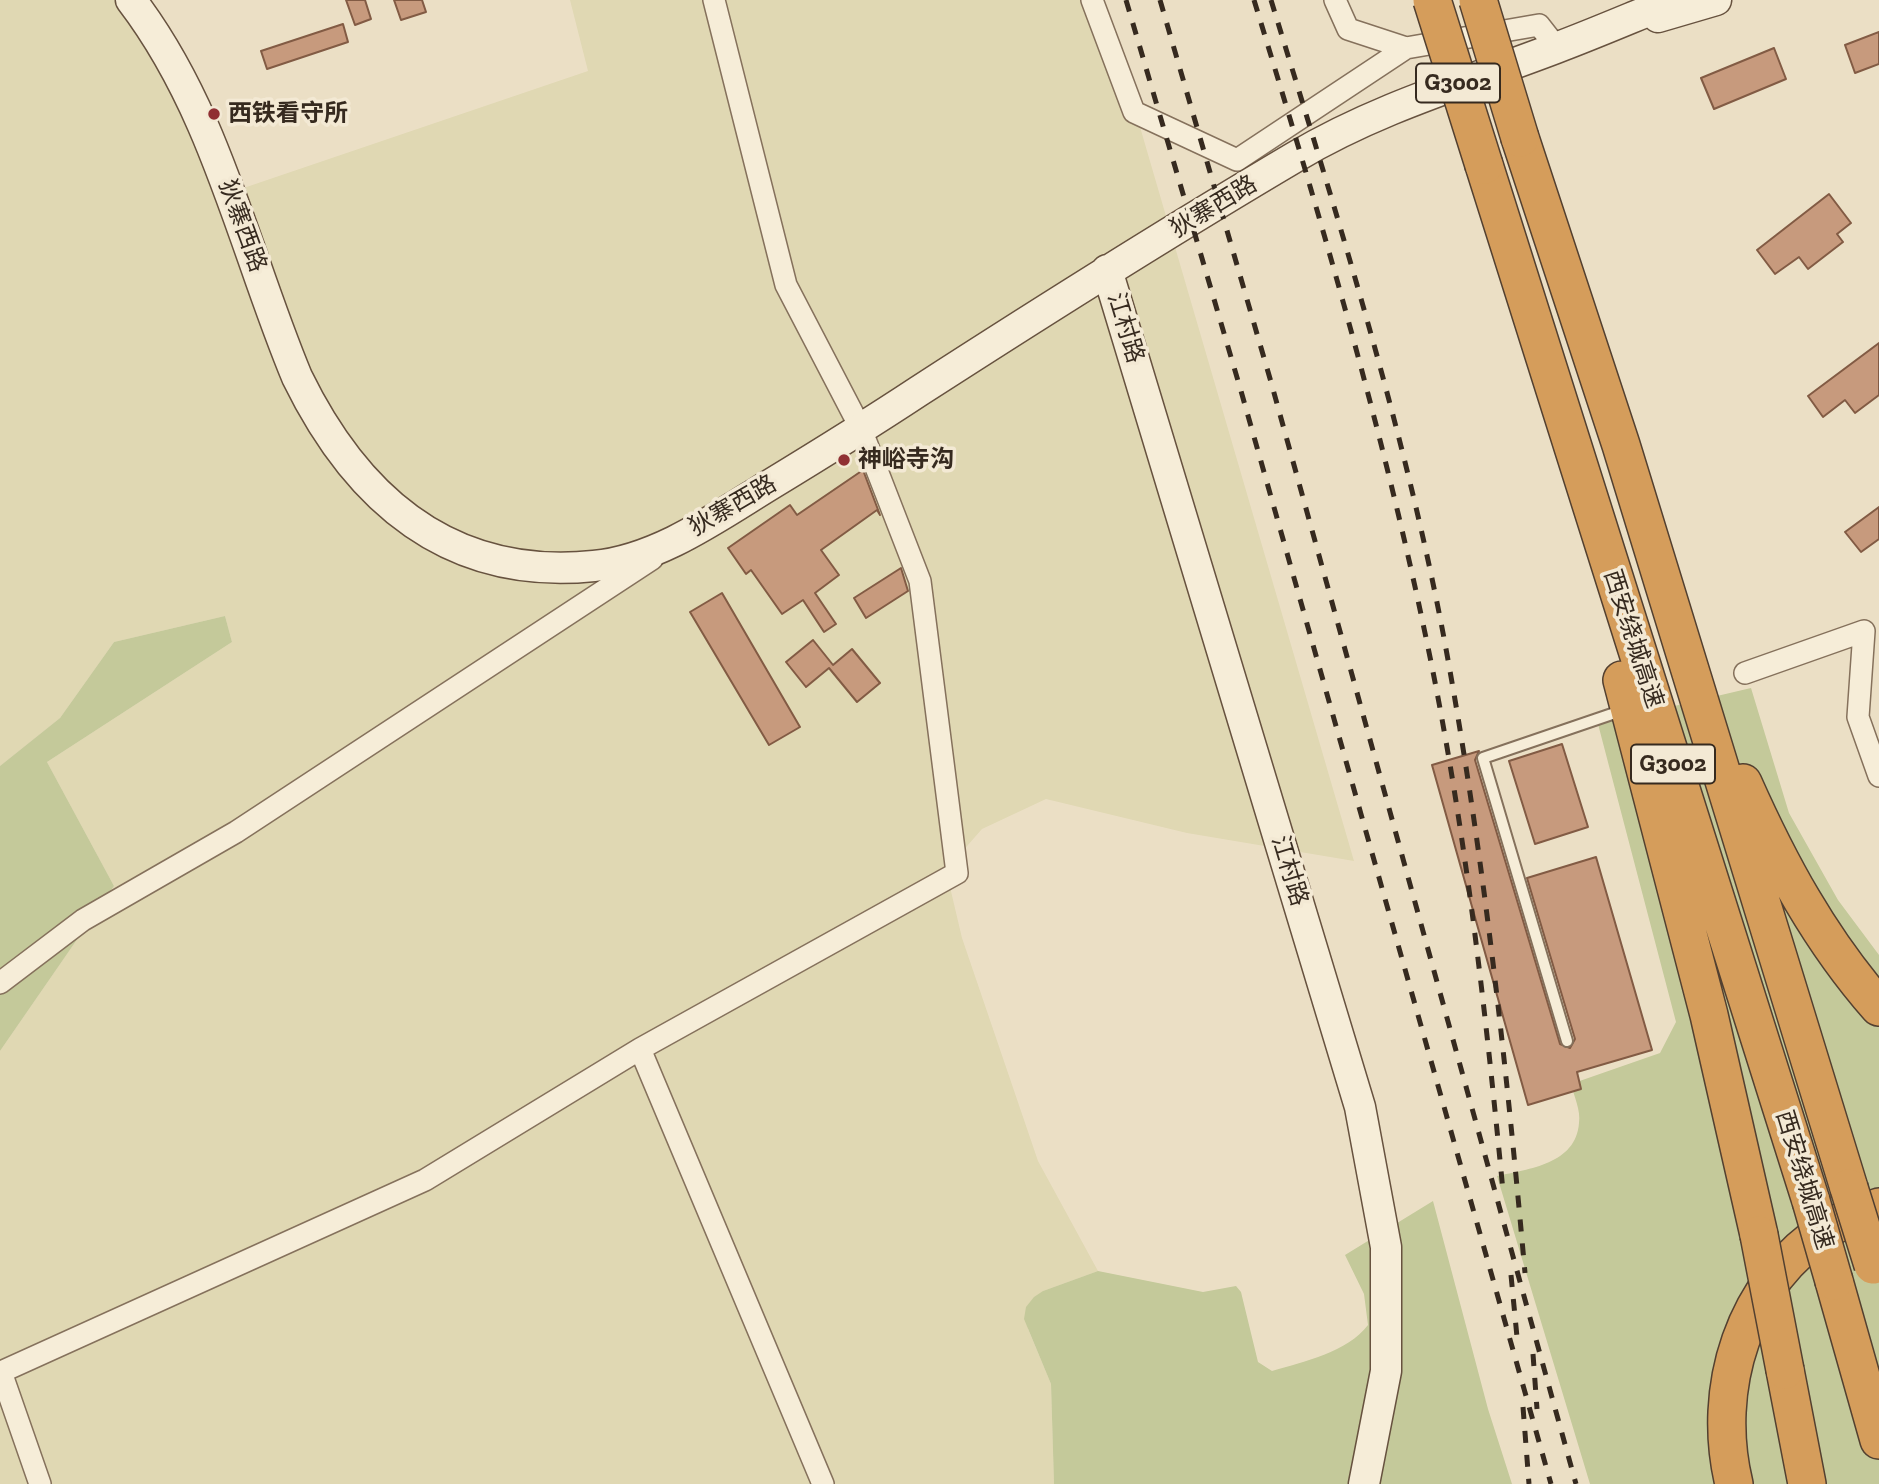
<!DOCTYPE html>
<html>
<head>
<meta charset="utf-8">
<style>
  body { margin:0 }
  canvas { display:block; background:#ebdfc5 }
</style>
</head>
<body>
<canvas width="1879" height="1484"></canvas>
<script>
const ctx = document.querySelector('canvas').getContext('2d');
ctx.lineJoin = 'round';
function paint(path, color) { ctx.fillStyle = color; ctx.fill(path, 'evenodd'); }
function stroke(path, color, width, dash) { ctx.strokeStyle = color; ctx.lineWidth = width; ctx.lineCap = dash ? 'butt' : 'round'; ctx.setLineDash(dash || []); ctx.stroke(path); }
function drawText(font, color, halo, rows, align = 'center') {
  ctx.font = font + ' "Zilla Slab","Noto Sans SC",serif'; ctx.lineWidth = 7; ctx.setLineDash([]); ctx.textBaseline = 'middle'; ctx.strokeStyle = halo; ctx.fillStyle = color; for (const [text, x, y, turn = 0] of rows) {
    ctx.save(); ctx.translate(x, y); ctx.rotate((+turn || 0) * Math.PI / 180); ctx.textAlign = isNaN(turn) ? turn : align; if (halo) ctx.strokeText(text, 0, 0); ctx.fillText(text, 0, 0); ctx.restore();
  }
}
paint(new Path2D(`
  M0,0H129L220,196L588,71L570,0H1103L1354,861L1187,833L1046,799L982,829L946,870L962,938L1038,1161L1098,1271L1043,1291L1028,1329L1051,1384L1054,1484H0V1051L114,886L47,762L232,642L225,616L114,642L60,718L0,766Z`), '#e0d8b3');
paint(new Path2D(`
  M225,616L232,642L47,762L114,886L0,1051V766L60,718L114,642Z
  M1751,688L1789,813L1838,900L1879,955V1484H1590L1497,1176C1529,1169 1576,1164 1579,1123C1581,1111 1574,1096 1571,1084L1660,1053L1676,1022L1598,724Z
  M1433,1201L1488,1409L1512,1484H1054L1051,1384L1024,1319L1026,1307L1034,1297L1043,1291L1098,1271L1203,1292L1236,1286L1241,1292L1258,1362L1272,1371C1303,1362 1348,1352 1368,1325L1364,1294L1345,1255Z`), '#c4c99a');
const building = new Path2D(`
  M346,0H365L371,19L355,25Z
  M394,0H422L426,12L401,20Z
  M343,24L348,42L267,69L261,51Z
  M1879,32V64L1855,73L1845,45Z
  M1774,48L1786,79L1714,109L1701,78Z
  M1829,194L1851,223L1837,234L1843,242L1808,269L1799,257L1775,274L1757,250Z
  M1879,343V395L1855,413L1845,400L1823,417L1808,396Z
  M863,470L880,515L877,510L821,550L839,575L815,593L836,624L824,632L803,600L782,614L751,570L746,574L728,548L790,505L797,515Z
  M1879,507V539L1861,552L1845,532Z
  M901,568L908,591L866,618L854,598Z
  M722,593L800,727L769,745L690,612Z
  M813,640L833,665L852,649L880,683L857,702L829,668L806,687L786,662Z
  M1562,744L1588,827L1535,844L1509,761Z
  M1479,751L1475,760L1560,1044L1570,1048L1575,1039L1527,878L1596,857L1652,1050L1577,1072L1581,1089L1528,1105L1432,765Z`);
paint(building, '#c79a7d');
stroke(building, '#825b44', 2);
const lane = new Path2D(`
  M1567,1041L1483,758L1612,714`);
const street = new Path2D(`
  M1092,0L1134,112L1237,160L1406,48
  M1335,0L1348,29L1406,48L1539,25L1557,48
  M1745,673L1864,631L1858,717L1879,776
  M0,983L83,920L236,832L652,559
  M640,1049L823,1484
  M40,1484L1,1372L425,1180L640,1049L957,873L920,581L861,429L786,285L714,0`);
const secondary = new Path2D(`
  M131,0C216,111 244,250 297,377C357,500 450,581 594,566C657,560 716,518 768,486C819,455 869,424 919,391C1043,311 1168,232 1295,157C1377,108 1467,82 1556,48C1596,33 1635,16 1675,0
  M1658,17L1716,0
  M1107,270L1360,1107L1386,1247V1371L1364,1484`);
const highway = new Path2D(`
  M1520,138L1621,445L1849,1188
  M1484,165L1811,1201
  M1622,680L1709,1015L1759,1235
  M1743,783C1779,864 1820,940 1879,1007
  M1834,1281L1879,1440
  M1785,1370L1807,1484
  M1734,1484C1711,1389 1743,1282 1829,1228C1844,1219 1863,1214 1879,1207`);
stroke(lane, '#85715c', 14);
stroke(street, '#85715c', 24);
stroke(secondary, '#67523f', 33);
stroke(highway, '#534030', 40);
stroke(lane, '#f6edd8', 10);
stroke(street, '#f6edd8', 21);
stroke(secondary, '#f6edd8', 30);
stroke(highway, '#d59d5b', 37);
stroke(new Path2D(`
  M1126,0L1241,391L1551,1484
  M1160,0L1271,382L1576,1484
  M1254,0C1318,209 1380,419 1425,633C1464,816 1485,1005 1503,1191
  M1271,0C1335,209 1403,423 1444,638C1483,848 1506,1061 1525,1273
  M1511,1275L1517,1337
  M1533,1354L1537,1409
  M1523,1407L1529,1484`), '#362a1f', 5, [12, 12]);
const highwayBridge = new Path2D(`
  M1432,0L1484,165
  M1478,0L1520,138
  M1849,1188L1873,1265
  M1811,1201L1834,1281
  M1759,1235L1785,1370`);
stroke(highwayBridge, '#534030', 40, []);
stroke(highwayBridge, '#d59d5b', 37);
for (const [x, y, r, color] of [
  [214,114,7,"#903033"],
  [844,460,7,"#903033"]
]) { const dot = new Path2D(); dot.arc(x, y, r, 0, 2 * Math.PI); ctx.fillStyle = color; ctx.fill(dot); stroke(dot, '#f3e9d4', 2.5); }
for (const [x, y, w] of [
  [1458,83,84],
  [1673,764,84]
]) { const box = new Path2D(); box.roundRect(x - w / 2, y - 19.5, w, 39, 5); ctx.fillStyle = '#f3e9d4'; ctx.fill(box); stroke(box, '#362a1f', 2); }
drawText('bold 23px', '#362a1f', null, [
  ["G3002",1458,83],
  ["G3002",1673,764]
]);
drawText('bold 24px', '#362a1f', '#f3e9d4', [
  ["西铁看守所",228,114],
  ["神峪寺沟",858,460]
], 'left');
drawText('24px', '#362a1f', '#f3e9d4', [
  ["狄寨西路",1214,207,-31],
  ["狄寨西路",242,226,70],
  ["江村路",1125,328,73],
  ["狄寨西路",733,506,-30],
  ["西安绕城高速",1633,639,72],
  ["江村路",1289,871,73],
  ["西安绕城高速",1804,1180,73]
]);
</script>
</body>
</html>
